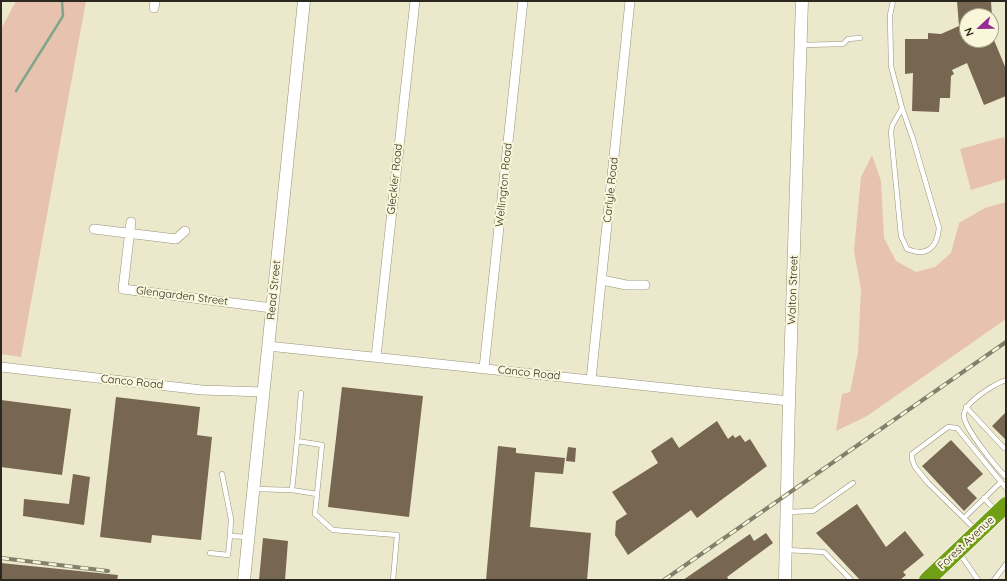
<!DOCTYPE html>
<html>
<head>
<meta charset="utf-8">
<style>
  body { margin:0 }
  #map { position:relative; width:1007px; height:581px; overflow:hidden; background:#ece8cc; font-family:Quicksand,sans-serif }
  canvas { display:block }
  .frame { position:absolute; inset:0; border:2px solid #2b291f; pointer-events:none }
  .north { position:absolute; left:959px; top:8px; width:40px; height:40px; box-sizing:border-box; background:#f9f6d9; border:1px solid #a7a48f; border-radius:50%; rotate:248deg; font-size:11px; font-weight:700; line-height:16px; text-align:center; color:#2b291f }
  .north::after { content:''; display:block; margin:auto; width:14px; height:18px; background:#942e93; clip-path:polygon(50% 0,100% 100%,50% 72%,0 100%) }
</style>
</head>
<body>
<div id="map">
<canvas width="1007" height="581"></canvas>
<div class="frame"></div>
<div class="north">N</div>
</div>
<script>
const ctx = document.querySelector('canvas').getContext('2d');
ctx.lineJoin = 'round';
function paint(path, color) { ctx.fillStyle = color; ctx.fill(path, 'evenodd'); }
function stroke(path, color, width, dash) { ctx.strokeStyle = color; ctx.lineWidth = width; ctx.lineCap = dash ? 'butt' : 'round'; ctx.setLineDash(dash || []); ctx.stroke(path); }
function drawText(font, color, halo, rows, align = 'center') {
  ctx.font = font + ' Quicksand,sans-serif'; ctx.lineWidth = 4; ctx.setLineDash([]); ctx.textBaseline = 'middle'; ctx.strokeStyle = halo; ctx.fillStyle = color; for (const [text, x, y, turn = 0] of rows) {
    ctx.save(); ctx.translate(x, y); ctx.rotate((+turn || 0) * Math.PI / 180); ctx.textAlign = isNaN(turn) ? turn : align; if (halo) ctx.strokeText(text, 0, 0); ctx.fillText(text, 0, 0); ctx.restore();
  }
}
paint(new Path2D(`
  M16,1H86L21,357L1,354V29Z
  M1004,137L1006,143V179L971,190L960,149Z
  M872,155L881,181L884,238L896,261L916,272L935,267L951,253L959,223L985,208L1006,202V319L867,416L836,431L842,394L850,392L858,353L861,289L854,251L861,177Z`), '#e7c2af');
stroke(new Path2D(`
  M16,91L63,16L62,1`), '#80a58c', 2.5);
paint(new Path2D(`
  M957,1H991L992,16H967V40H994L1006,69V96L984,105L967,63L952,70L954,74L951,76L950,98H940L939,112L912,111L913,73L905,74V39H928V33L941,34L959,26Z
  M342,387L423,396L409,517L328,507Z
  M116,397L200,407L197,435L212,437L201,540L152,535L151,543L100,537Z
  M1,400L71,409L62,475L1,467Z
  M1006,412V440L992,426Z
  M717,421L728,439L733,435L735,438L740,435L745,442L750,439L767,466L697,518L691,510L628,555L615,535L616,521L627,514L612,492L658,463L651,451L672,437L679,448Z
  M951,440L983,474L967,488L977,498L964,511L922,466Z
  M498,446L516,448V453L565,458L563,474L535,472L530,527L591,533L587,580H486Z
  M568,447L576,448L575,462L566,461Z
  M73,474L90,477L84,525L23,516L24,499L69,504Z
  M857,504L886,547L905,531L924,555L903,572L906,575L900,580H860L816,533Z
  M766,533L773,543L727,577L729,580H683L750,534L754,541Z
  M263,538L288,541L285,580H259Z
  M1,563L118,575L117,580H1Z`), '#776651');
const lane = new Path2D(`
  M893,1L890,15L891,66L902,108L913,139L939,228C937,248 927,257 907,249L901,236L891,133L892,126L902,108
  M801,45L843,44L848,39L860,38
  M1006,380C995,384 962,403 964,417C966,430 996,467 1006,477
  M966,407L1004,448
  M297,441L301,393
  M222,474L231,519L230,536L248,537
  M255,489L292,490L317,494L322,445L297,441L292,490
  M317,494L315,514L333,530L397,535L393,580
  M984,498L995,510
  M787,512L813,511L853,483
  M964,518L1001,482
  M976,530L928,483L915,467L912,459V454L948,427L957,428L1006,488
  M787,550L824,552L851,580
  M210,553L228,555L230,536
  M960,554L978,580
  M994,580L1006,564`);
const street = new Path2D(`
  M154,8L155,1
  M131,222L123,289L272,308
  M94,229L176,239L185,231
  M602,280L626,285H645
  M268,346L789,401
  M376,357L415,1
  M1,367L202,390L264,392
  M484,368L523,1
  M591,380L630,1`);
const secondary = new Path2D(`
  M244,580L304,1
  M785,580L789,401L802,1`);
const highway = new Path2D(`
  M927,580L1006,505`);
stroke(lane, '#969378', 5.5);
stroke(street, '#969378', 10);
stroke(secondary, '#969378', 13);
stroke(highway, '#fff', 17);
stroke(lane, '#fff', 4.5);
stroke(street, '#fff', 9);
stroke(secondary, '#fff', 12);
stroke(highway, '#709e15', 16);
const rail = new Path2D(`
  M1,558L108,571
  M664,580L1006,342`);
stroke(rail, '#827f6d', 4);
stroke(rail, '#f9f6d9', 2.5, [8]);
drawText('11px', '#2b291f', '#f9f6d9', [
  ["Gleckler Road",395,179,-84],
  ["Wellington Road",504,185,-84],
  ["Carlyle Road",611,190,-84],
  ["Read Street",274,290,-84],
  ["Walton Street",793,290,-88],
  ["Glengarden Street",182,296,7],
  ["Canco Road",529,373,6],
  ["Canco Road",132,382,6],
  ["Forest Avenue",966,543,-43]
]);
</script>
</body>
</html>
